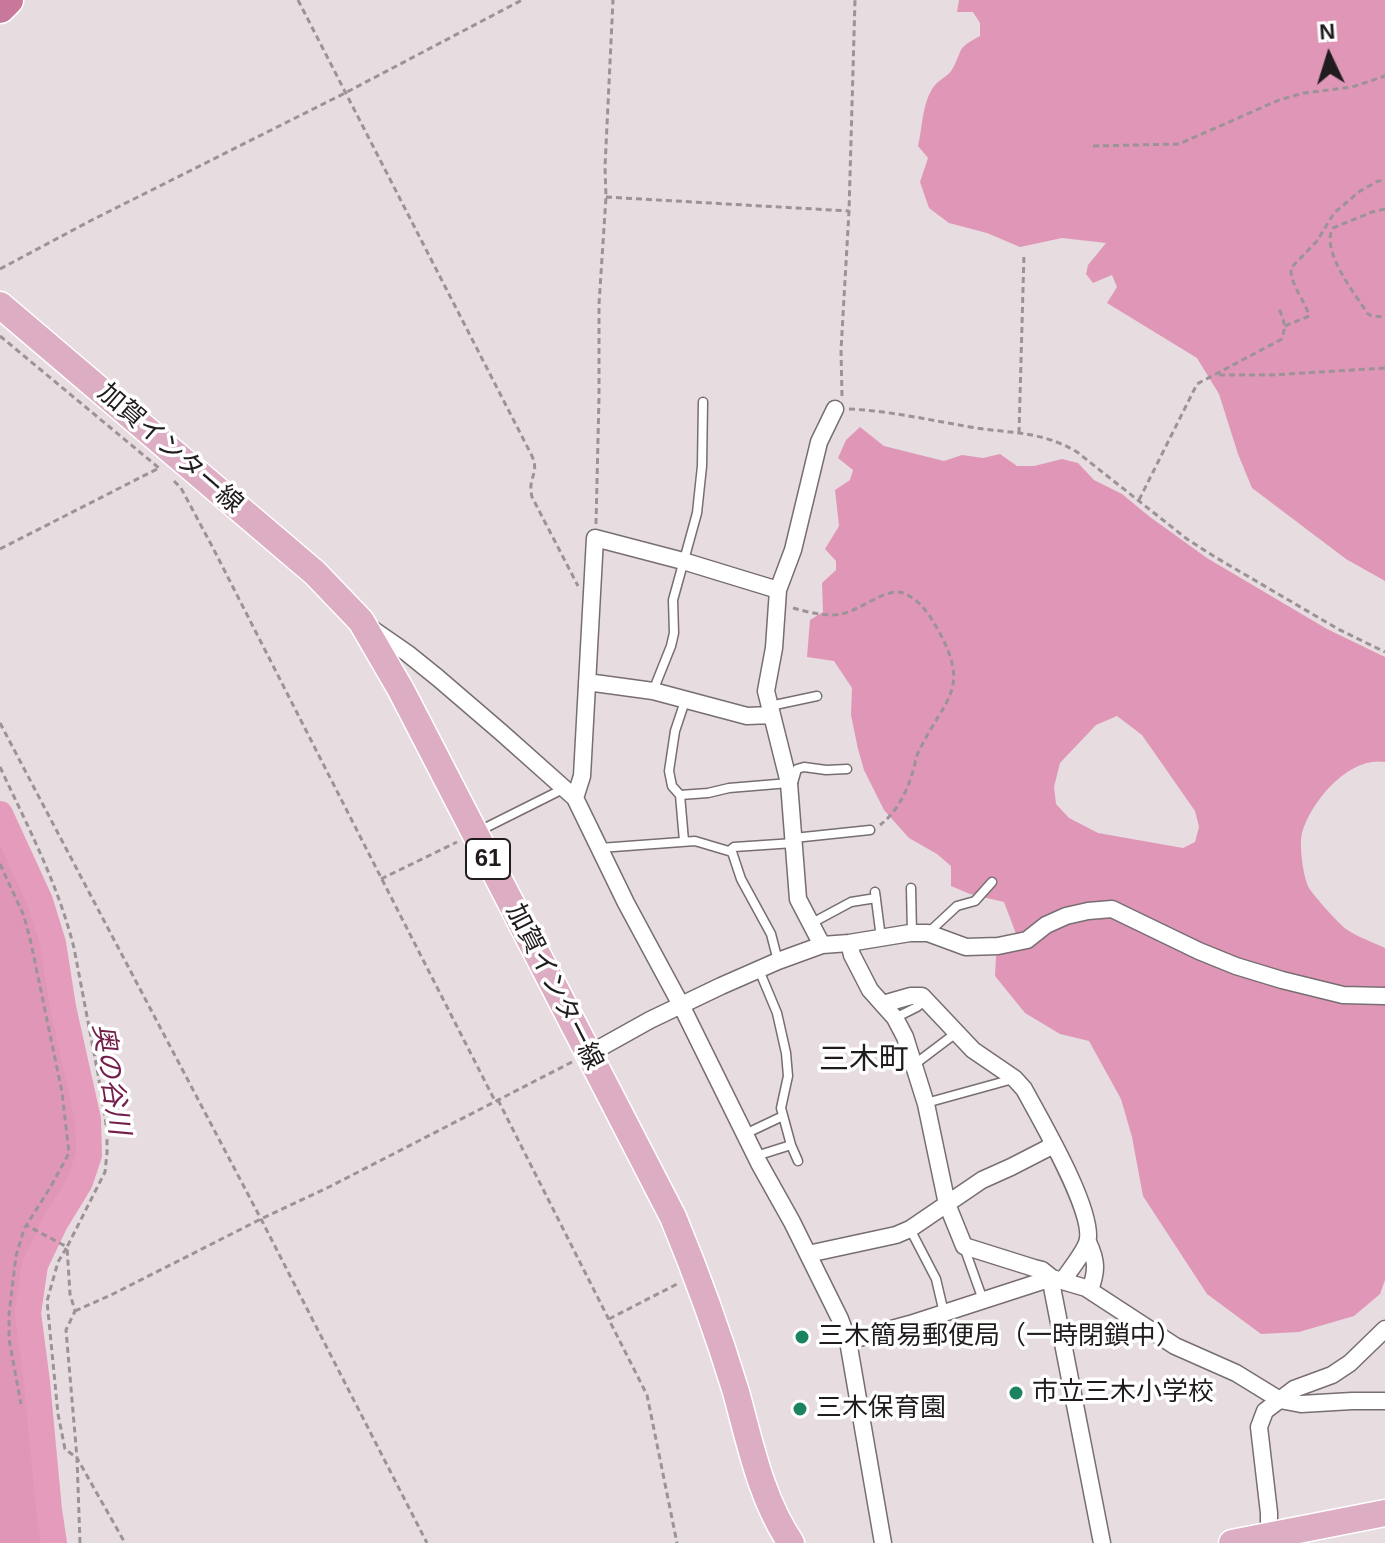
<!DOCTYPE html>
<html>
<head>
<meta charset="utf-8">
<style>
  body { margin:0 }
  #map { position:relative; width:1385px; height:1543px; overflow:hidden; background:#e7dce0; font-family:Helvetica,sans-serif }
  canvas { display:block }
  .north { position:absolute; left:1289px; top:16px; width:80px; height:80px; -webkit-text-stroke:6px #fff; paint-order:stroke; rotate:356deg; font-size:22px; font-weight:700; line-height:32px; text-align:center; color:#201c1e }
  .north::after { content:''; display:block; margin:auto; width:28px; height:36px; background:#201c1e; clip-path:polygon(50% 0,100% 100%,50% 72%,0 100%) }
</style>
</head>
<body>
<div id="map">
<canvas width="1385" height="1543"></canvas>
<div class="north">N</div>
</div>
<script>
const ctx = document.querySelector('canvas').getContext('2d');
ctx.lineJoin = 'round';
function paint(path, color) { ctx.fillStyle = color; ctx.fill(path, 'evenodd'); }
function stroke(path, color, width, dash) { ctx.strokeStyle = color; ctx.lineWidth = width; ctx.lineCap = dash ? 'butt' : 'round'; ctx.setLineDash(dash || []); ctx.stroke(path); }
function drawText(font, color, halo, rows, align = 'center') {
  ctx.font = font + ' Helvetica,"Noto Sans JP",sans-serif'; ctx.lineWidth = 7; ctx.setLineDash([]); ctx.textBaseline = 'middle'; ctx.strokeStyle = halo; ctx.fillStyle = color; for (const [text, x, y, turn = 0] of rows) {
    ctx.save(); ctx.translate(x, y); ctx.rotate((+turn || 0) * Math.PI / 180); ctx.textAlign = isNaN(turn) ? turn : align; if (halo) ctx.strokeText(text, 0, 0); ctx.fillText(text, 0, 0); ctx.restore();
  }
}
paint(new Path2D(`
  M959,0H1385V581L1346,559L1252,488L1238,454L1219,394L1197,358L1107,303L1117,287L1112,275L1093,283L1086,274L1088,265L1106,243L1062,238L1020,247L987,233L949,223L929,208L920,182L928,158L918,146C923,126 922,101 935,85C940,79 949,76 953,68C964,47 956,49 980,36V23L973,12H957Z
  M860,427L884,446L944,461L962,455L983,458L1000,454L1017,466H1034L1062,459L1078,463L1094,480L1122,494L1150,517L1207,558L1327,629L1385,657V762C1349,756 1311,801 1302,833C1299,845 1303,877 1309,888C1313,895 1339,924 1346,929C1357,937 1373,942 1385,948V1280L1380,1294L1354,1316L1299,1332L1261,1334L1207,1294L1143,1196L1132,1137L1121,1099L1089,1041L1060,1034L1025,1013L995,976L996,956L1021,947L1004,902L970,894L951,886V866L937,854L909,838L884,810L864,770L858,749L851,715L852,688L834,661L807,657L810,620L823,612L822,583L836,570V561L825,549L839,526L835,490L850,480L853,470L838,458L846,440ZM1117,716L1142,735L1195,811L1199,827L1195,842L1183,848L1098,833L1069,818L1056,804L1054,787L1060,763L1096,725Z
  M0,834L44,930L62,1042L80,1132L78,1158L58,1202L29,1251L17,1308L27,1371L37,1483L46,1543H0Z`), '#e097b7');
stroke(new Path2D(`
  M0,814L40,901L53,943L63,1007L88,1119L89,1155L80,1182L55,1223L35,1265L28,1313L37,1382L49,1510L54,1543`), '#e59bbb', 26);
const lane = new Path2D(`
  M653,691L671,646L674,633L673,600L697,513L702,466L703,402
  M770,706L817,696
  M793,783L797,769L804,767L826,770L847,769
  M680,795L708,793L729,788L789,783
  M479,831L563,789
  M794,838L870,830
  M684,841L680,795L672,786L669,771L675,731L685,701
  M600,848L695,841L732,852L741,879L771,934L778,961
  M729,851L734,847L794,843
  M911,888L912,933
  M875,892L881,938
  M812,923L851,902L876,898
  M928,933L957,906L975,901L992,882
  M759,970L777,1013L786,1053L788,1076L781,1108L791,1145L798,1161
  M895,1018L917,1007L925,1000
  M915,1064L956,1033
  M926,1103L1013,1079
  M745,1134L783,1116
  M756,1156L791,1145
  M910,1229L936,1279L944,1313
  M964,1247L983,1300`);
const street = new Path2D(`
  M368,626L407,653L438,678L502,733L575,798L626,903L681,1005L759,1163L792,1222L840,1319L848,1341L883,1543
  M587,682L653,691L747,716L772,715
  M575,798L582,776L595,538L683,561L778,590
  M849,943L852,955L870,990L895,1018L905,1037L926,1104L947,1204L964,1246L1034,1268L1042,1270L1052,1278L1086,1288L1175,1346L1236,1373L1280,1400L1301,1404L1352,1401H1385
  M822,945L798,899L789,783L766,691L774,648L778,590L793,550L819,442L835,409
  M883,1004L911,996H922L973,1050L1014,1078L1024,1089C1039,1117 1097,1215 1087,1243C1083,1254 1070,1270 1063,1280
  M589,1054L650,1020L721,986L778,961L822,945L849,943L910,933H928L966,947L998,946L1027,940L1046,925L1066,916L1088,911L1112,909L1199,951L1236,966L1282,980L1343,995L1385,996
  M1088,1242C1097,1261 1097,1271 1090,1290
  M808,1254L896,1235L910,1229L982,1180L1011,1167L1048,1148L1052,1142
  M1052,1278V1287L1102,1543
  M848,1341L910,1324L1052,1278
  M1269,1536V1513L1259,1427L1265,1411L1294,1389L1332,1375L1350,1363L1385,1329`);
const primary = new Path2D(`
  M0,305L315,573L361,621L401,690L673,1217C697,1275 718,1333 736,1392C750,1443 761,1499 791,1543
  M1232,1543L1385,1513`);
const highway = new Path2D(`
  M0,8L8,0`);
stroke(lane, '#776e71', 11);
stroke(street, '#776e71', 19);
stroke(primary, '#fff', 29);
stroke(highway, '#fff', 33);
stroke(new Path2D(`
  M298,0L532,456C540,474 527,477 532,497L578,586
  M1093,146L1179,144L1279,100L1304,93L1352,87L1385,76
  M606,197L849,211
  M1385,209L1372,212L1333,228C1320,250 1355,294 1368,314L1372,316L1385,317
  M0,269L90,221L345,93L522,0
  M1285,326L1309,316C1305,300 1290,285 1291,268L1317,241L1334,213L1360,191L1378,181H1385
  M0,336L159,468
  M1219,375H1271L1385,368
  M842,396L841,350L849,211L855,0
  M849,409C890,411 930,420 970,427C1011,434 1040,430 1077,452L1187,539L1215,557L1338,629L1385,652
  M1019,433L1024,253
  M174,481L181,488L213,548L495,1101
  M1139,500L1197,384L1282,339C1286,326 1284,320 1279,309
  M596,524L599,397V304L606,197L605,167L613,0
  M0,549L157,469
  M793,608C808,612 825,617 841,614C860,611 886,587 903,593C919,599 929,614 937,628C972,690 945,697 919,751C915,758 915,767 912,774C906,794 896,813 880,825
  M0,723L261,1219L427,1543
  M0,767C28,827 58,884 74,948L98,1074L107,1130V1153L105,1172L67,1247L26,1225
  M0,864L24,916L31,943L62,1092L69,1153L50,1188L24,1229L16,1256L9,1314V1339L21,1404
  M381,879L457,842
  M498,1100L647,1395L677,1543
  M75,1311L113,1294L261,1219L329,1187L572,1062
  M609,1319L677,1284
  M80,1543L77,1458L65,1449L58,1414L47,1301L58,1262L67,1247L70,1294L75,1311L66,1330L77,1458L125,1543`), '#9c9397', 3, [6, 4]);
stroke(lane, '#fff', 8);
stroke(street, '#fff', 16);
stroke(primary, '#ddaec3', 26);
stroke(highway, '#c7789b', 30);
for (const [x, y, r, color] of [
  [802,1337,8,"#1b835e"],
  [1016,1393,8,"#1b835e"],
  [800,1409,8,"#1b835e"]
]) { const dot = new Path2D(); dot.arc(x, y, r, 0, 2 * Math.PI); ctx.fillStyle = color; ctx.fill(dot); stroke(dot, '#fff', 3); }
for (const [x, y, w] of [
  [488,859,44]
]) { const box = new Path2D(); box.roundRect(x - w / 2, y - 20, w, 40, 6); ctx.fillStyle = '#fff'; ctx.fill(box); stroke(box, '#201c1e', 2); }
drawText('bold 24px', '#201c1e', null, [
  ["61",488,859]
]);
drawText('26px', '#201c1e', '#fff', [
  ["加賀インター線",170,449,41],
  ["加賀インター線",554,987,63]
]);
drawText('26px', '#201c1e', '#fff', [
  ["三木簡易郵便局（一時閉鎖中）",818,1337],
  ["市立三木小学校",1032,1393],
  ["三木保育園",816,1409]
], 'left');
drawText('italic 28px', '#731e4b', '#fff', [
  ["奥の谷川",110,1079,81]
]);
drawText('30px', '#201c1e', '#fff', [
  ["三木町",864,1061]
]);
</script>
</body>
</html>
